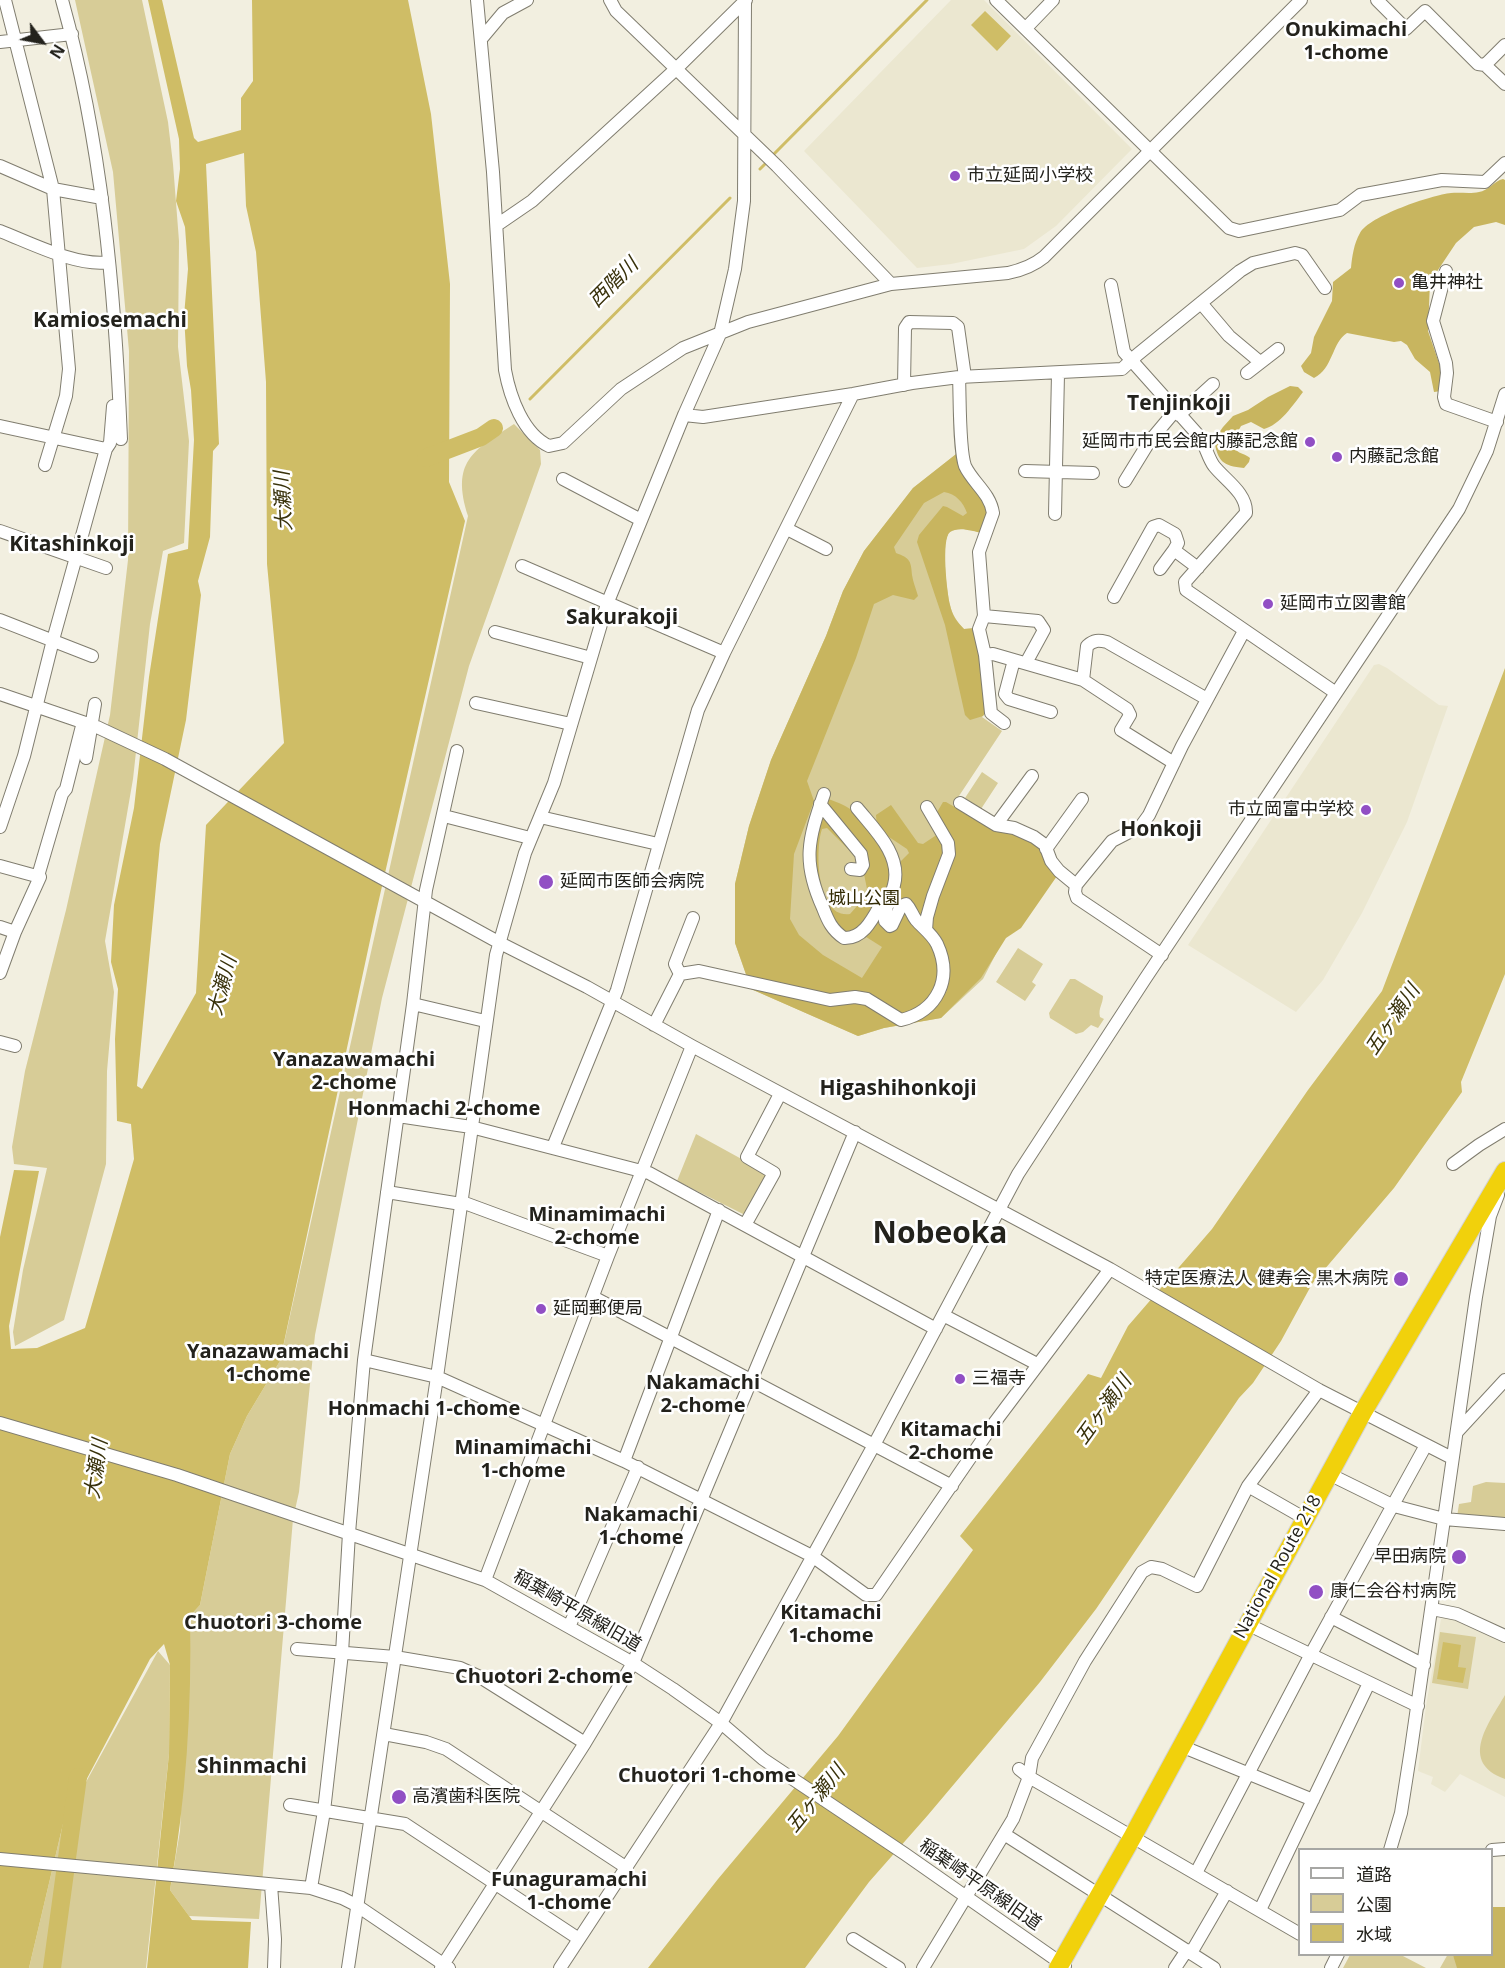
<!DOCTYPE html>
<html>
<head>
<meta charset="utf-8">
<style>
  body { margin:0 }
  #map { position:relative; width:1505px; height:1968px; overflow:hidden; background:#f2efe0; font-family:"Open Sans","Noto Sans JP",sans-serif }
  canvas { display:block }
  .legend { position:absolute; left:1298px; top:1848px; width:195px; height:108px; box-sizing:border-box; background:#fff; border:2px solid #a7a7a4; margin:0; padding:8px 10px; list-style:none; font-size:18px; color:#23221c }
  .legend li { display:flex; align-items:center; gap:12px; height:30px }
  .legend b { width:30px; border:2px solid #a7a7a4 }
  .north { position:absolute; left:12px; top:12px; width:60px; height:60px; -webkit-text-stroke:4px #fff; paint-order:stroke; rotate:122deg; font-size:16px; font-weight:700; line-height:24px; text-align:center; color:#23221c }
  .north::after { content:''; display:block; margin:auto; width:21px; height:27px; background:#23221c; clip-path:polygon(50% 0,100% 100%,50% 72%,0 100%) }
</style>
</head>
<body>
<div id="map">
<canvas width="1505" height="1968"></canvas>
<ul class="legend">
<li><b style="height:8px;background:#fff"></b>道路</li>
<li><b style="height:16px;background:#d7cc97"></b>公園</li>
<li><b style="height:16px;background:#cfbd66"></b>水域</li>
</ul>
<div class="north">N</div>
</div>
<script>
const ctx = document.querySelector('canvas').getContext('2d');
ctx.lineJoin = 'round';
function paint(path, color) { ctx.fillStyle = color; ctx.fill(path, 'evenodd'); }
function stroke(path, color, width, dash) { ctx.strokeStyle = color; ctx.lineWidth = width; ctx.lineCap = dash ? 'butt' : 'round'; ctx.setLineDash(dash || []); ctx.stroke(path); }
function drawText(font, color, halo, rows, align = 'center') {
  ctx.font = font + ' "Open Sans","Noto Sans JP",sans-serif'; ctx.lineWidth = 5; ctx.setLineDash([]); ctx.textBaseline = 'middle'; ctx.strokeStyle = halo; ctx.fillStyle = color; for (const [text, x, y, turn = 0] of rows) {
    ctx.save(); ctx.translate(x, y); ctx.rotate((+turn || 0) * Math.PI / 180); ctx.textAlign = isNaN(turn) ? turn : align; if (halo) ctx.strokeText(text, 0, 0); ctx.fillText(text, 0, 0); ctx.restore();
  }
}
paint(new Path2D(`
  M951,0H984L1132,149L1056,226L1024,249L951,264L917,268L804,151Z
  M1379,664L1387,668L1439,705L1448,706L1407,822L1362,913L1323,980L1296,1012L1188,945L1374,665Z
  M1448,1616L1505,1640V1797L1460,1774L1445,1792L1431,1784L1433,1777L1418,1771L1426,1706L1441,1619Z`), '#ebe7d0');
paint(new Path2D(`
  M75,0H142L168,122L173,164L179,241L178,347L189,441L184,543L163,551L150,624L133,779L105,941L114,992L107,1071L106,1164L64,1320L15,1346L13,1332L23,1270L47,1168L14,1164L12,1147L25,1071L66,910L110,715L128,560L129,351L113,172Z
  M514,424L540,450L541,464L469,666L382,998L315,1335L299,1492L293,1519L259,1919L189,1916L170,1890L180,1831L190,1616L200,1605L230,1454L247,1416L280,1361L468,516C451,462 472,451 514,424Z
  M960,451L982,533C973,530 958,526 950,532C940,539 947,593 950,605C952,614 957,622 964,629L976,628L988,709L982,717L1002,731L953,805L994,830L1004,938L983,979L941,1018L884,1028L858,1036L751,989L735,943V884L749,826L771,760L826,636L843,591L864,551L913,488Z
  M982,772L998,783L981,809L965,798Z
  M1018,948L1043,964L1032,982L1036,985L1025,1001L996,982Z
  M1070,979H1075L1103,996C1103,1004 1098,1008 1100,1017L1104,1019L1098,1028L1091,1025L1083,1032L1076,1034L1050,1018L1049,1013Z
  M696,1134L747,1162L768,1176L747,1216L677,1181Z
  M1486,1482L1505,1483V1521L1457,1517L1459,1504L1471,1502L1473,1486Z
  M1440,1632L1476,1637L1468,1689L1432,1683Z
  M158,1651L170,1665L169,1754L146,1968H29L63,1824Z
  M1505,1695V1779C1458,1762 1489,1723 1505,1695Z
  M1448,1954L1452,1955L1470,1968H1440Z
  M1350,1955H1401L1426,1968H1343Z`), '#d7cc97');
paint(new Path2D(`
  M1503,179L1505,180V225L1496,222L1474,227L1456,243L1430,282L1428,331L1440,366L1441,391L1434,392L1430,372L1415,359L1407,345L1401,341L1394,342L1347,333C1332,342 1333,369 1314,378L1304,372L1301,366L1311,353L1314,337L1332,301L1333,282L1351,268C1352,257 1354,243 1360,233C1369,216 1432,195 1451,193C1460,192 1470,194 1479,192C1488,191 1494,181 1503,179Z
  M1290,386L1298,387L1303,392C1293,405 1280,425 1264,429L1251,422L1241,426C1238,432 1229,444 1236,450C1240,454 1246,454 1250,458L1249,462L1244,468C1222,466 1218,461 1214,440L1223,427L1233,416L1248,410L1268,397Z
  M960,451L990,507L982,533C973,531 958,526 950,532C941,539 947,593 950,605C952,615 957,622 964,629L976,628L988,709L983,716L970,720L965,715L945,625L917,542L919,535L943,506L947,507L963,516L967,513C963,502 956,494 944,492L924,503L894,547L896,553C910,558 911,561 912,575C913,582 916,589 918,596L914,600L893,595L874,604L856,658L807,781L814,801L794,854L790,919L799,935L823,955L862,978L882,947L863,935L888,897L883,923L903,908C925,935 958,970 925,1003C920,1008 911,1011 904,1015L829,994L747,977L735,943V884L749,826L771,760L826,636L843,591L864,551L913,488Z
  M828,799C838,802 849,807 857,814C868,823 894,858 893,872C892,886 880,902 872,914C865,925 860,935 845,936C812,914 803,844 821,810L860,858L861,865L857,858L827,828L822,829C815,849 816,919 850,914L858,905L867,889L864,874L866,864L864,853L856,842L824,808L825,801Z
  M943,802H946L994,830L1025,834L1040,845L1057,876L1021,928L1006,938L981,978L941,1018L884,1028L858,1036L751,989L827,1003L862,1002L897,1023L937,1005L947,991L949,972L933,931L931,920L950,865L936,814Z
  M891,805L918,843L923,844L938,834L943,846L944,854L923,915L919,916L911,906L890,922L898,864L909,853L907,849L877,829L876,815Z
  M1492,1907H1505V1968H1457L1453,1955L1492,1954Z`), '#c8b55f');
paint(new Path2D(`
  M148,0H162L194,138L198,142L241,130V98L253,81L252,0H408L431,114L450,284L449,482L465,521L375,917L280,1361L247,1416L230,1454L200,1605L190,1616C192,1707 186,1800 170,1890L192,1920L251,1922L248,1968H147L169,1754L170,1665L164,1644L150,1659L63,1824L29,1968H0V1237L14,1170L39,1171L9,1326L11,1349L37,1348L85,1328L134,1159L131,1124L117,1121L115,1039L118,989L111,962L114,905L134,808L149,677L168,554L188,549L194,440L191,390L187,366L184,316L188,269L185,227L176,201L180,169L179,139ZM244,153L246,206L256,252L266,382L267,564L284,743L206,825L196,993L142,1089L137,1086L160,844L186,720L201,595L198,581L210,537L213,451L219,444L206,164Z
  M985,11L1011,36L997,51L971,25Z
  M1505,668V974L1461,1082L1462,1092L1394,1188L1312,1284L1281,1341L1253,1383L1239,1398L1096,1609L1040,1682L928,1815L869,1882L805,1968H648L718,1879L838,1736L973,1550L960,1536L1088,1374L1101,1378L1128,1326L1212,1229L1308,1090L1382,991Z
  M1443,1642L1461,1645L1458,1667L1466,1668L1463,1683L1437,1679Z`), '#cfbd66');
stroke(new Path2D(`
  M772,156L927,0
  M760,169L765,164
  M530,399L730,198`), '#cfbd66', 3);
stroke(new Path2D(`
  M426,458L481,437L494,428
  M52,1968L78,1777`), '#cfbd66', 18);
const minor = new Path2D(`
  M5,0L53,189L69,369L66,396L45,465
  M62,0C102,143 115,291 121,439
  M477,0L493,172L505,370C510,397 523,434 549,446L563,443L621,389L683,348L748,322L891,284L1008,273C1022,270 1033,266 1044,257L1301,0
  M610,0L616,11L777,166L891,284
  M996,0L1229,228L1239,231L1340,210L1360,195L1382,191L1442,180L1485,182L1505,163
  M1377,0L1406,29L1425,11L1478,64L1485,65L1505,84
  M1026,28L1053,0
  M482,38L503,13L527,0
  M0,42L72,34
  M1485,65L1505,45
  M0,166L53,189L102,198
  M497,225L532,201L676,69L746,0
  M0,231C31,243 77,267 109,262
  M1446,271L1433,321L1446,363L1447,373L1444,397L1446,404L1497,422
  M1111,285L1124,352L1199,436C1206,446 1208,458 1214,466C1225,480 1247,493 1246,513L1185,582L1186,590L1336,693
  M1201,303L1229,336L1260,362
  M1247,373L1278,349
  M959,377C960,397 959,449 965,466C973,483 990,493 993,513L979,552L984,616L979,629L985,655L993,654L1083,680L1127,709L1130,715L1121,730L1174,763
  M904,385L905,328L909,322L953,323L958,327L965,377
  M684,415L703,417L853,394L912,383L959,377L1122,369L1137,355L1240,271L1253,263L1295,253L1302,255L1325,288
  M1179,415L1213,384
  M0,426L106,449L110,443L113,406
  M1025,471L1093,473
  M563,479L641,520
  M1125,481L1149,442L1175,411
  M1055,514L1058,374
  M787,529L826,549
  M0,531L106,568
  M522,566L724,653
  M1160,569L1174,550
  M1114,597L1153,527L1159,525L1175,534L1178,543L1174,550L1198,568
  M984,616L1038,621L1044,630L1026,663
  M0,620L92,656
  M495,632L591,658
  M985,655L991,713L1004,723
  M1014,660L1005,694L1009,699L1051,712
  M1083,680L1087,646C1094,640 1098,640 1107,642L1207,699
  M0,694L97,727L165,759L500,943L587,987L692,1046L1110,1269L1319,1390L1452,1458
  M476,703L571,724
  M86,758L95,704
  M824,794C808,840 802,862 823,908C828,921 832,930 844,938C866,939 875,913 885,897
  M960,803L996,825L1014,828L1034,837L1045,845L1051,861L1059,871L1076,885
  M820,804L861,854L863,865L860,870L851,869
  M444,816L530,838
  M540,817L658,844
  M996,825L1032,776
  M0,827L24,756L53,640L106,449
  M1046,849L1082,799
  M0,866L40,877L15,932L0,973
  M38,876L62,794L66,789L83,722
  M0,927L15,932
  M926,930L927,917L933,896L949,854L948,843L927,807
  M1162,955L1077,898L1075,892L1076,885L1112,841L1141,826L1149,815L1182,746L1244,631
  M680,974L675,964L693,918
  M413,1004L485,1021
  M654,1025L680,974L699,971L830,1000L855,997L867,999L901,1020C938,1011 953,978 937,944C932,934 923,928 916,920C912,915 911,909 906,904L901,906L892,925L890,926L885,921C884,908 891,897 894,885C902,855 874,829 857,808
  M0,1042L15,1046
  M398,1116L471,1127L649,1173L936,1329
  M553,1147L617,990L698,710L724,653L853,394
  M1453,1164L1479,1145L1505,1129
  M387,1192L461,1204
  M462,1202L608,1256
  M745,1225L774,1173L747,1157L780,1094
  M593,1297L952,1486
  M943,1315L1037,1364
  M364,1360L437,1377L624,1461L812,1556L866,1595H876L992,1426L1110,1269
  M0,1423L177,1475L485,1580L633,1663L673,1689L721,1723L763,1759L905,1854L1065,1966
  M1457,1432L1505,1380
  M624,1461L719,1210
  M1329,1474L1394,1506L1444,1519L1505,1524
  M1248,1486L1304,1518
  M485,1580L608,1256L692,1046
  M1432,1609L1457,1614L1505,1636
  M1331,1617L1424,1665
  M1247,1624L1418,1706
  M569,1627L638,1467
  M297,1649L395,1657L460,1668L480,1677L585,1743
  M384,1734L426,1742L446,1749L627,1868
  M1181,1746L1313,1800
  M1019,1769L1029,1777L1300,1934
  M290,1805L405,1824L579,1939
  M1004,1834L1214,1968
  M1390,1850L1401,1813L1411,1749L1476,1297L1490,1216L1498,1195
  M1492,1850L1505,1849
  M0,1859L311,1888L342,1898L356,1905L449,1968
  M1196,1873L1311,1654L1426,1445
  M271,1885L275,1939L274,1968
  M311,1888L324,1811L342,1653L349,1533L364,1360L413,1004L426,890L457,751
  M1260,1910L1369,1683
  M853,1939L899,1968
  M1191,1953L1227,1891
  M348,1968L437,1377L496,955L525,853L554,783L607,604L684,415L720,334L735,269L744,201L745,0
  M441,1968L585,1743L633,1663L855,1132
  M560,1968L721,1723L874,1445L1018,1174L1145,979L1459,509L1487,451L1505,394
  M923,1968L1013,1819L1029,1777L1032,1758L1085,1661L1142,1572L1151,1567L1162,1569L1197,1586L1248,1486L1319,1390
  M1175,1968L1187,1950
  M1331,1968L1338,1954`);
const highway = new Path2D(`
  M1058,1968L1133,1836L1363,1412L1505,1171`);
stroke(minor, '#807d6f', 14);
stroke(highway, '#d3d3d2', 20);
stroke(minor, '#fff', 12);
stroke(highway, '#f1d10c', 18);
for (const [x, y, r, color] of [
  [955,176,6,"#914fc4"],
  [1399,283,6,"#914fc4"],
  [1310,442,6,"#914fc4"],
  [1337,457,6,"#914fc4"],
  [1268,604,6,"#914fc4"],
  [1366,810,6,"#914fc4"],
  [546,882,8,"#914fc4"],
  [1401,1279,8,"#914fc4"],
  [541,1309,6,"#914fc4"],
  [960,1379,6,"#914fc4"],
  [1459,1557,8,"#914fc4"],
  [1316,1592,8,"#914fc4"],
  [399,1797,8,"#914fc4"]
]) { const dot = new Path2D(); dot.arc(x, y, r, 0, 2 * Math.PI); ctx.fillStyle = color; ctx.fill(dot); stroke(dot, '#fff', 2); }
drawText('18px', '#23221c', '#fff', [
  ["市立延岡小学校",967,176],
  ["亀井神社",1411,283],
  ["延岡市市民会館内藤記念館",1298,442,"right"],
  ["内藤記念館",1349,457],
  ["延岡市立図書館",1280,604],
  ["市立岡富中学校",1354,810,"right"],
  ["延岡市医師会病院",560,882],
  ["特定医療法人 健寿会 黒木病院",1388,1279,"right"],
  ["延岡郵便局",553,1309],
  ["三福寺",972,1379],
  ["早田病院",1446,1557,"right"],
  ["康仁会谷村病院",1330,1592],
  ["高濱歯科医院",412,1797]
], 'left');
drawText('18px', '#312902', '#fff', [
  ["城山公園",864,899]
]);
drawText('18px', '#23221c', '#fff', [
  ["National Route 218",1278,1567,-61],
  ["稲葉崎平原線旧道",577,1611,30],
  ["稲葉崎平原線旧道",980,1885,35]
]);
drawText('bold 20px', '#23221c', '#fff', [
  ["Onukimachi",1346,30],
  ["1-chome",1346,53],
  ["Yanazawamachi",354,1060],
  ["2-chome",354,1083],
  ["Honmachi 2-chome",444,1109],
  ["Minamimachi",597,1215],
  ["2-chome",597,1238],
  ["Yanazawamachi",268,1352],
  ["1-chome",268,1375],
  ["Nakamachi",703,1383],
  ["2-chome",703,1406],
  ["Honmachi 1-chome",424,1409],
  ["Kitamachi",951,1430],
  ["2-chome",951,1453],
  ["Minamimachi",523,1448],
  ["1-chome",523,1471],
  ["Nakamachi",641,1515],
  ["1-chome",641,1538],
  ["Kitamachi",831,1613],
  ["1-chome",831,1636],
  ["Chuotori 3-chome",273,1623],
  ["Chuotori 2-chome",544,1677],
  ["Chuotori 1-chome",707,1776],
  ["Funaguramachi",569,1880],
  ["1-chome",569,1903]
]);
drawText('italic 20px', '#38310a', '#fff', [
  ["西階川",614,283,-45],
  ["大瀬川",284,501,-93],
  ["大瀬川",223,986,-75],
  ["五ヶ瀬川",1393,1020,-56],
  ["五ヶ瀬川",1104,1410,-54],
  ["大瀬川",97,1469,-82],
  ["五ヶ瀬川",816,1799,-51]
]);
drawText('bold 21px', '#23221c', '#fff', [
  ["Kamiosemachi",110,321],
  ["Tenjinkoji",1179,404],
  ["Kitashinkoji",72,545],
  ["Sakurakoji",622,618],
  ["Honkoji",1161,830],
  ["Higashihonkoji",898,1089],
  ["Shinmachi",252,1767]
]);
drawText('bold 30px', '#23221c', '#fff', [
  ["Nobeoka",940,1234]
]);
</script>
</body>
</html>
